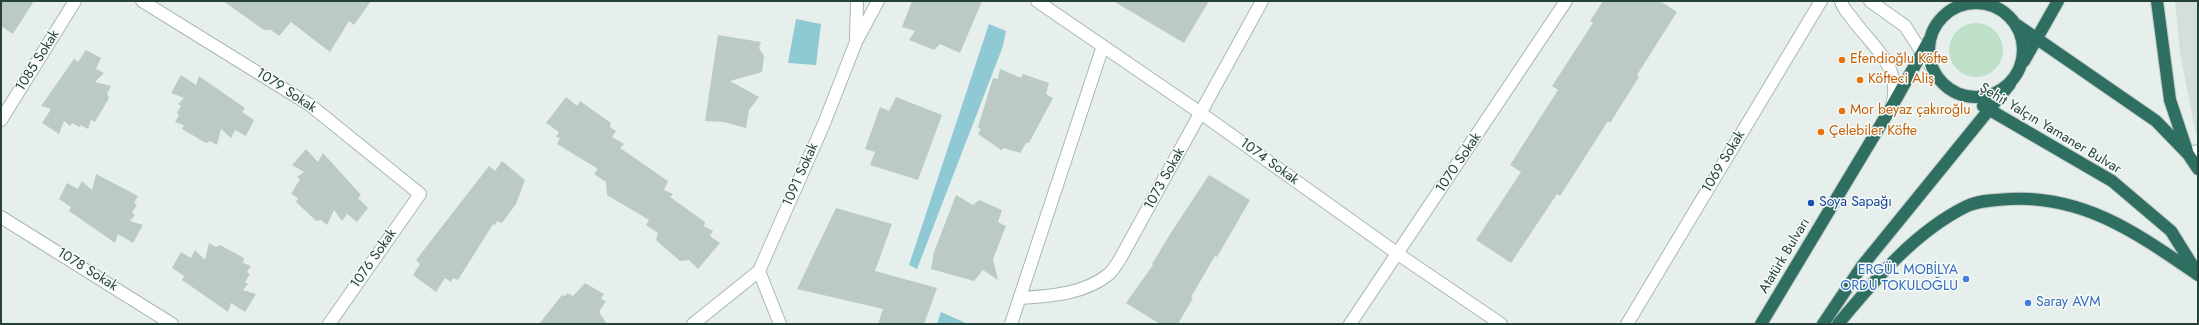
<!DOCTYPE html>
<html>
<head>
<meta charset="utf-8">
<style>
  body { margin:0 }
  #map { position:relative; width:2199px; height:325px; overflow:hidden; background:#e6efeb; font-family:Jost,sans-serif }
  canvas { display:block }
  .frame { position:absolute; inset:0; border:2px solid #24423a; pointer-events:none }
</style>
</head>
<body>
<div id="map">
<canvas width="2199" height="325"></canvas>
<div class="frame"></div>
</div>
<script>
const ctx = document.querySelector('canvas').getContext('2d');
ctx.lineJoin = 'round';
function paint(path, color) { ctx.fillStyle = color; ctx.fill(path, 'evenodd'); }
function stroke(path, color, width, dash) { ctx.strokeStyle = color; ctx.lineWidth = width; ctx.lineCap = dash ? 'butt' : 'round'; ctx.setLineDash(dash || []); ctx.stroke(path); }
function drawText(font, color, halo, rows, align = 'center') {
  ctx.font = font + ' Jost,sans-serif'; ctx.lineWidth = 3; ctx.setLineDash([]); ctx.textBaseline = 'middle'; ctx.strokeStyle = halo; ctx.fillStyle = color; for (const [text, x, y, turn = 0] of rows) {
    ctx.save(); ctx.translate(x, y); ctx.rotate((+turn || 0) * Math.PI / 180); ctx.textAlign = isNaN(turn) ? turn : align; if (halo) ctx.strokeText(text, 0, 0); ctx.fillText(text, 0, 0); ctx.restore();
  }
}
paint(new Path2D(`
  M2175,1H2198V145L2180,53Z`), '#d4dfda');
paint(new Path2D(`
  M1949 50a27 27 0 1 1 54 0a27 27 0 1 1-54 0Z`), '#bfe0c8');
paint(new Path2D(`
  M796,19L821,24L816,65L788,63Z
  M989,24L1006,31L1003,46L917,269L909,265Z
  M941,312L968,324H937Z`), '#8ec9d4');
paint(new Path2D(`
  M1,1H34L13,34L1,26Z
  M223,1H371L354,25L349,21L330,52L291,22L279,36L271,30H264Z
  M912,1H982L960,53L940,44L934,50L909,40L915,31L902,27Z
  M1113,1H1209L1184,43Z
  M1603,1H1660L1677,12L1637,75L1639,77L1610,123L1608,121L1560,196L1557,194L1511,263L1476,240L1521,172L1510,165L1558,90L1552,86L1593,23L1590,21Z
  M718,35L761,42L759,48L764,56L762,72L730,81L759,97L749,110L746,128L724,122L705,121Z
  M86,50L101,58L96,69L104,73L95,82L111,86L107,94L109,98L95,122L91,120L88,129L81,125L80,127L72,123L70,126L64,121L59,134L42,123L51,109L41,106L74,59L78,62Z
  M1000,69L1021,78L1023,74L1049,83L1046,94L1053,98L1029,143H1026L1020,153L1004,148L1001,150L978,134L981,129L978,127L993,78L998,79Z
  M181,75L196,85L199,76L245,108L242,112L254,120L246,136L235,130L231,138L221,129L217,145L210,141L206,143L182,129L184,125L175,122L179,115L177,113L181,106L178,104L184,98L171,93Z
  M566,97L577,106L580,101L611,123L610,127L616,131L612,137L624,144L620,148L668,181L664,190L673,194L670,197L705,222L704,226L713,231L710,236L720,243L698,269L689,260L680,261L656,240L658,233L646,225L649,220L607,195L606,182L594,174L598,169L557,144L560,138L556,137L559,132L546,123Z
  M896,97L942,115L918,180L870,165L875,152L865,149L880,107L889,111Z
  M306,149L318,162L323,153L361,195L358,198L368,208L357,222L347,214L342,221L334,210L327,225L321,220L316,221L296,202L298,198L291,194L300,179L297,177L304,172L292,165Z
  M502,161L525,180L516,204L502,223L497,221L495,225L493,224L458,280L453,278L451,282L445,278L436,292L413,275L420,264L416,260L489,166L495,171Z
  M96,174L138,196L134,203L137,205L132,212L135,215L130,221L143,225L133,243L118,234L115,243L69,211L71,207L59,199L67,183L78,189L82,181L92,190Z
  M1209,175L1250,200L1217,257L1215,256L1191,297L1193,298L1178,324H1160L1126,303L1153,265L1152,264L1172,231Z
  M956,195L973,205L979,200L1002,210L998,222L1006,226L993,259L998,280L983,270L974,281L931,269L934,252Z
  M836,208L892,224L875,271L937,288L924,324H878L883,309L797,289Z
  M209,243L216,247L220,245L244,258L243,263L251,266L247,272L250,274L245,282L248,284L243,290L256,294L245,312L231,303L228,312L182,280L184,276L172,268L181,252L191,258L195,250L205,260Z
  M585,283L604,294L601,299L606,301L599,312L607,324H539L562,295L565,296L567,293L573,296Z`), '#bbcac4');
const street = new Path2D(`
  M142,1L310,105L420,194L329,324
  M1037,1L1202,114L1398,254L1501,324
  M856,40L857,1
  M1,120L75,1
  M1,217L172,324
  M759,271L780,324
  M1021,298C1050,296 1085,294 1109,274C1113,270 1117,264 1120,259L1262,1
  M693,324L759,271L823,126L856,42L878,1
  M1011,324L1103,46
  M1350,324L1566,1
  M1627,324L1821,1`);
const secondary = new Path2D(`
  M1841,1C1842,7 1847,12 1851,17C1871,46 1903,65 1892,106
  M1870,1L1905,26L1932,68
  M1975,1L1978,2
  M2188,154L2198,151`);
const highway = new Path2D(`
  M2157,1L2170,100L2187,151
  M1929 50a47 47 0 1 1 94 0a47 47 0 1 1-94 0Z
  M2017,25L2156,121L2188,154L2198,169
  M2024,61L2058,1
  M1983,106L2112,181L2171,231L2196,271
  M1761,324L1892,106L1931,37
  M1823,324L1862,266L2010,84
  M1838,324C1875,280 1914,232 1967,206C1980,200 1995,200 2009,199C2085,195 2138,234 2198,275`);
stroke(street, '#a8b8b2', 14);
stroke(secondary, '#a4bbb3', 14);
stroke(highway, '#c2cac8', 14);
stroke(street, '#fff', 12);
stroke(secondary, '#fff', 12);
stroke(highway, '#2f6f62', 12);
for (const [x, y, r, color] of [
  [1842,60,4,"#e8710a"],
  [1860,80,4,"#e8710a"],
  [1842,111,4,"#e8710a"],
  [1821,132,4,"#e8710a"],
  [1811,203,4,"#1a4fb4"],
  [1966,279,4,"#3f7fe0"],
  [2028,303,4,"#3f7fe0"]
]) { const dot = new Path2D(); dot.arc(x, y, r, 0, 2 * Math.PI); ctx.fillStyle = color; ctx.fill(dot); stroke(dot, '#f7fbf9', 1.5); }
drawText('14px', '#c56008', '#f7fbf9', [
  ["Efendioğlu Köfte",1850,60],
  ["Köfteci Aliş",1868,80],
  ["Mor beyaz çakıroğlu",1850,111],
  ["Çelebiler Köfte",1829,132]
], 'left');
drawText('14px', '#24423a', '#f7fbf9', [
  ["1085 Sokak",38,61,-58],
  ["1079 Sokak",286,91,33],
  ["Şehit Yalçın Yamaner Bulvar",2050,129,31],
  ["1074 Sokak",1269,162,36],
  ["1069 Sokak",1724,162,-59],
  ["1070 Sokak",1459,163,-56],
  ["1091 Sokak",801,175,-66],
  ["1073 Sokak",1165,179,-61],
  ["Atatürk Bulvarı",1785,256,-59],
  ["1076 Sokak",374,259,-55],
  ["1078 Sokak",87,270,32]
]);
drawText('14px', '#164399', '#f7fbf9', [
  ["Soya Sapağı",1819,203]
], 'left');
drawText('14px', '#366cbe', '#f7fbf9', [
  ["ERGÜL MOBİLYA",1958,271],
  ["ORDU TOKULOĞLU",1958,287],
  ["Saray AVM",2036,303,"left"]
], 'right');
</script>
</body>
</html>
